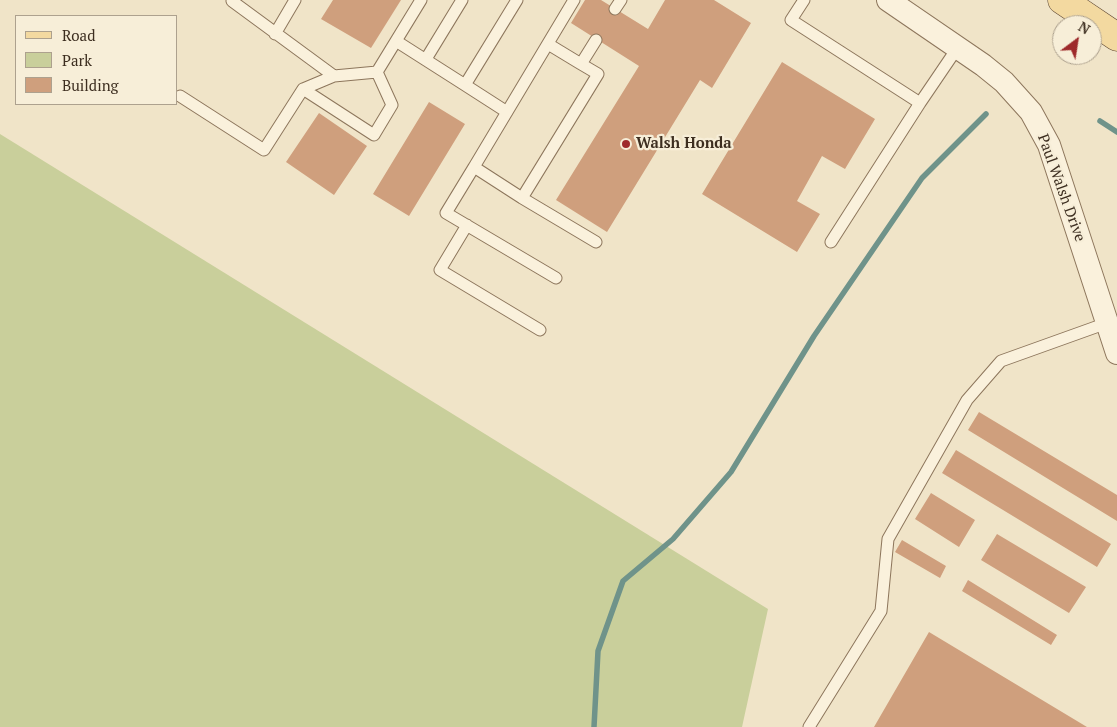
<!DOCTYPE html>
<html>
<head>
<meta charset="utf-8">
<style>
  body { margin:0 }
  #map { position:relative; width:1117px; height:727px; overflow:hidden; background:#f0e4c8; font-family:"PT Serif",serif }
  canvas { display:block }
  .legend { position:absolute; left:15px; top:15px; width:162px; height:90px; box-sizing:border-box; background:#f7eed8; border:1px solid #ada18e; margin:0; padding:6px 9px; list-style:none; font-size:15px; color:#3d2e20 }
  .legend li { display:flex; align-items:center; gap:10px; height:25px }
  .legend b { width:25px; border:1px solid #ada18e }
  .north { position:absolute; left:1052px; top:15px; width:50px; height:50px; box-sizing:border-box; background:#f7eed8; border:1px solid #ada18e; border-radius:50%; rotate:31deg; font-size:14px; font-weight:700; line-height:20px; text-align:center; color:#3d2e20 }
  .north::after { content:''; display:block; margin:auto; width:18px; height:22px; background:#9e2a2b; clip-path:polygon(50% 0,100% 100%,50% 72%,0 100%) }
</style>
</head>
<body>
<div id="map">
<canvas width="1117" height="727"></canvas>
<ul class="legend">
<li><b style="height:6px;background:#f3d9a0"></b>Road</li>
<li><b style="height:14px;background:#c9cf9b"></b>Park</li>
<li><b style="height:14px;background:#cf9f7d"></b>Building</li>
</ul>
<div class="north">N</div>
</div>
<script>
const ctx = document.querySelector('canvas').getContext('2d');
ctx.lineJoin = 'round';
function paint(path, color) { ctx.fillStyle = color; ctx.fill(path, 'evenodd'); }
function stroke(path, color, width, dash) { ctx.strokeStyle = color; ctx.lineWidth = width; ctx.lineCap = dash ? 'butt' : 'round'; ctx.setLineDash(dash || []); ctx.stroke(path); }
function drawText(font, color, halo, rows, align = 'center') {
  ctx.font = font + ' "PT Serif",serif'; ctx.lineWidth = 4.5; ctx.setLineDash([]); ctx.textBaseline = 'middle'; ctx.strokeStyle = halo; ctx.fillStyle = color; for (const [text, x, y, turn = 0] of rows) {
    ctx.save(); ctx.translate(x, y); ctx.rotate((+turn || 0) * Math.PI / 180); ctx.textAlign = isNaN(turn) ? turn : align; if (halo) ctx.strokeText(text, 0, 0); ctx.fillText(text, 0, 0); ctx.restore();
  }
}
paint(new Path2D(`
  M0,134L768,609L742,727H0Z`), '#c9cf9b');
stroke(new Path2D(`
  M1100,121L1117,132
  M594,727L598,651L623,581L673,539L731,472L814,336L922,178L986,114`), '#6f938a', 5.5);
paint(new Path2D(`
  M333,0H401L371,48L321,19Z
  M585,0H601L648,29L665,0H714L751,23L712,88L700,80L607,232L556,200L639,66L571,23Z
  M782,62L875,119L845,169L822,156L797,201L820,214L797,252L702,194Z
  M429,102L465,124L409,216L373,194Z
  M319,113L367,146L334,195L286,162Z
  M979,412L1117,495V521L968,430Z
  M956,450L1111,544L1097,567L942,473Z
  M931,493L975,520L959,547L915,519Z
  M997,534L1086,587L1069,613L981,560Z
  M902,540L946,566L940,578L895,552Z
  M968,580L1057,635L1051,645L962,591Z
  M929,632L1087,727H874Z`), '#cf9f7d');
const lane = new Path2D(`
  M574,0L474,167L522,198L598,74L581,64L596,40
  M804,0L791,20L920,103L958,47
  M232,1L334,76L377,72L421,0
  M615,9L621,0
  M275,34L295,0
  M396,41L465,85
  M548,44L581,64
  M426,59L462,0
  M303,89L374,135L392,105L377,72
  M180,96L264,150L303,89L334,76
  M507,112L465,85L517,0
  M474,167L446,213L556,278
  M522,198L596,242
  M467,225L440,270L540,330
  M831,242L920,103
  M809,727L881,611L888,539L967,400L1001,361L1107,323`);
const street = new Path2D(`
  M888,0L983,65L1004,82L1031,112L1049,145L1117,353`);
const primary = new Path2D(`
  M1062,0L1117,37`);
stroke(lane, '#8d765c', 13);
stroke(street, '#8d765c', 24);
stroke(primary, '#5b4430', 29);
stroke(lane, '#faf1dc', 11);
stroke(street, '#faf1dc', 22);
stroke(primary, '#f3d9a0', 28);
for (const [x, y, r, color] of [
  [626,144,5,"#9e2a2b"]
]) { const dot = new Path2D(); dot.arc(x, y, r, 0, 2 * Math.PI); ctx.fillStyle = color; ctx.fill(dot); stroke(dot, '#f7eed8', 2); }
drawText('bold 15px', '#3d2e20', '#f7eed8', [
  ["Walsh Honda",636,144]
], 'left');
drawText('15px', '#3d2e20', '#f7eed8', [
  ["Paul Walsh Drive",1061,188,70]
]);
</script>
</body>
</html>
